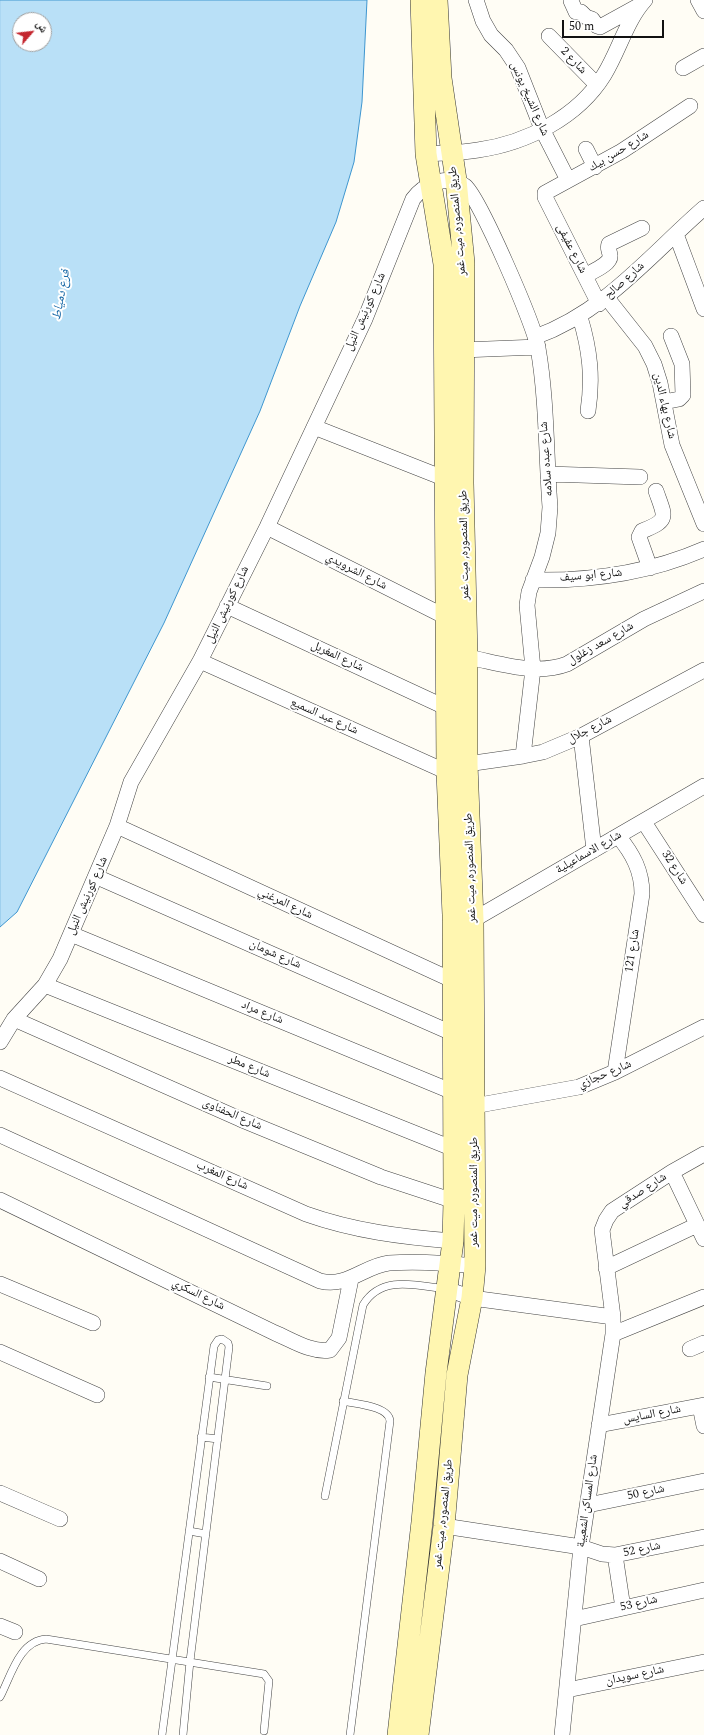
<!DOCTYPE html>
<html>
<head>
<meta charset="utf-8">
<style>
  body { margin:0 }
  #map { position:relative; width:704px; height:1735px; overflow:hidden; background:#fffdf5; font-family:Spectral,"Noto Naskh Arabic",serif }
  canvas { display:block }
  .north { position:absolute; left:12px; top:12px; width:40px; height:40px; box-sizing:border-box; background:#fff; border:1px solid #a0a0a0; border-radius:50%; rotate:62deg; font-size:11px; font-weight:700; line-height:16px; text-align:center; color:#111 }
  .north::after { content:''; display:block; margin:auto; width:14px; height:18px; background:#c4262e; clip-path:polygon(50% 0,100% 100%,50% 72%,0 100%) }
  .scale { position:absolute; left:562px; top:20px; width:102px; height:18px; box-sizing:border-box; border:2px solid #111; border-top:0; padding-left:5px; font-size:12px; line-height:14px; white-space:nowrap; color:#111; -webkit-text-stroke:3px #fff; paint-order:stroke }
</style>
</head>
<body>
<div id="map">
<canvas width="704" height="1735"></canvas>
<div class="north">ش</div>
<div class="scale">50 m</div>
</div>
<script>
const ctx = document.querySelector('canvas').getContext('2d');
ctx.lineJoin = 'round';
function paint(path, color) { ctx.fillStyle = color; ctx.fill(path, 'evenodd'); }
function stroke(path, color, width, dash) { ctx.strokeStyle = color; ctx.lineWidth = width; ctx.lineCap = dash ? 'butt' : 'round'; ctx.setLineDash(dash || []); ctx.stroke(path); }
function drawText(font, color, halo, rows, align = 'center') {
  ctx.font = font + ' Spectral,"Noto Naskh Arabic",serif'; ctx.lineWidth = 4; ctx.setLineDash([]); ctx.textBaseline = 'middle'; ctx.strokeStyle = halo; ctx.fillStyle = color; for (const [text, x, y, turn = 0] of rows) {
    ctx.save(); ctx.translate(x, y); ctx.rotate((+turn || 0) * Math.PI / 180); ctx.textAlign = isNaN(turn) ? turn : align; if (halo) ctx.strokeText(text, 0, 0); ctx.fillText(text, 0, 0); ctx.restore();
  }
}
const water = new Path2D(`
  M0,0H367L362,102L354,162L336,222L300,306L260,411L164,623L17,912L0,927ZM20,20H44V44H20Z`);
paint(water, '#b9e0f7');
stroke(water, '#3f96cf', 1);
const service = new Path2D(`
  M209,1377L267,1386
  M343,1401C356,1404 389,1406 390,1421L350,1735
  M201,1437L218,1439
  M325,1496L363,1305C381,1275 415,1285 445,1289
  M189,1531L206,1534
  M0,1697C11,1676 19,1641 46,1639L264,1674L269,1681L264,1731
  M162,1735L214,1346L218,1340L222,1339L228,1343L229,1347L190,1661L183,1735`);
const minor = new Path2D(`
  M476,0L483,21L491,35L506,50L518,68L542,129L568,180
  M698,0L704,11
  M571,1L576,12H581L586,17L592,19L597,26L600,27L640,5
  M549,36L597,85
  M683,68L704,56
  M586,149L595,167
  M426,154C443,153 461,153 478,150C527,143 578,117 604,75C619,51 626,21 645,0
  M676,234L704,309
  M585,276C591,272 611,264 610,256C610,251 607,249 609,244L642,228
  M607,298L645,346L654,364L660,383L672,445L704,524
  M599,304L545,197V193L622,151L690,106
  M580,317C590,350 593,378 588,411
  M535,337C605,312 650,255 704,208
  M462,350L538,347
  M664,402L679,399L683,395L682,364L671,336
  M314,427L446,479
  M548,474L640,477
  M267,527L446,617
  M650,568L639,537L642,531C670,520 665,517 656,491
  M533,580C592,581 649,573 704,549
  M227,606L447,708
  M467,657C500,663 535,676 567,664L644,619L704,591
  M200,661L447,772
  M581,736L594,850
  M467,764L523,756L543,752L581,736L704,670
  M644,822L704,915
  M117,826L454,981
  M97,877L454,1034
  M473,920L704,786
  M71,934L453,1092
  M45,985L454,1149
  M14,1019L240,1119L381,1177L454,1201
  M0,1042L14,1019L45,985L60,959L117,826L131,782L200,661L267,527L365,319L413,199C423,185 449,173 465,186C479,197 535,326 538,348C547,400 546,455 550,507L548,533L542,557L529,592L527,605L533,669L523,756
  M615,1072L642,894C642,871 633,854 618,836
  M0,1078L306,1214C354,1231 402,1237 453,1241
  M474,1106L579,1087L615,1072L704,1027
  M0,1135L320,1281C347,1288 364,1266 389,1263C417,1261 447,1263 475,1266
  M672,1172L704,1239
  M0,1200L275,1333C292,1340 311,1353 330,1350L339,1338L351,1279
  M606,1268L697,1225
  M0,1284L93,1323
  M447,1289L472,1298L613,1317
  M613,1334L704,1297
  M690,1349L704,1343
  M0,1352L97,1395
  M700,1406L704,1426
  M599,1425L704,1405
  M0,1493L60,1519
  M588,1505L704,1481
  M444,1526L581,1547L602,1554L615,1555L704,1537
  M615,1555L623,1608
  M0,1561L39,1579
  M574,1619L704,1590
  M0,1626L15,1632
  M567,1690L704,1662
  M562,1735L581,1547L613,1334V1317L602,1230L606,1220L612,1211L672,1172L704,1154`);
const secondary = new Path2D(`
  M398,1735L422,1522L436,1373L453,1241L454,1201L453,915L447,772L444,264L426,154L421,0
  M418,1735L444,1526L457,1375L472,1298L475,1266L473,920L467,764V657L463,483L464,263L456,180L441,78L437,0`);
stroke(service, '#444', 8);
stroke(minor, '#444', 16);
stroke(secondary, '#333', 22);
stroke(service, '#fff', 7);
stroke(minor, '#fff', 15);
stroke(secondary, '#fff6b0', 21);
drawText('12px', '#111', '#fff', [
  ["شارع 2",573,61,46],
  ["شارع الشيخ يونس",529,99,66],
  ["شارع حسن بيك",619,152,-31],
  ["طريق المنصوره, ميت غمر",458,221,-95],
  ["شارع عفيفى",571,249,63],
  ["شارع صالح",625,281,-42],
  ["شارع كورنيش النيل",366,312,-66],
  ["شارع بهاء الدين",664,406,77],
  ["شارع عبده سلامه",547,459,-94],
  ["طريق المنصوره, ميت غمر",465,545,-91],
  ["شارع الشرويدي",356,572,27],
  ["شارع ابو سيف",591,576,-5],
  ["شارع كورنيش النيل",228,605,-64],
  ["شارع سعد زغلول",601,644,-30],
  ["شارع المغربل",337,657,25],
  ["شارع عبد السميع",324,717,24],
  ["شارع جلال",590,730,-27],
  ["شارع الاسماعيلية",589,853,-30],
  ["طريق المنصوره, ميت غمر",471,868,-92],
  ["شارع 32",674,868,57],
  ["شارع كورنيش النيل",88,896,-66],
  ["شارع المرغني",285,904,25],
  ["شارع 121",633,951,-81],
  ["شارع شومان",275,955,24],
  ["شارع مراد",262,1013,22],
  ["شارع مطر",249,1067,22],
  ["شارع حجازي",605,1075,-23],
  ["شارع الحفناوى",232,1115,23],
  ["شارع المغرب",222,1176,24],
  ["شارع صدقي",643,1191,-33],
  ["طريق المنصوره, ميت غمر",475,1192,-90],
  ["شارع السكري",198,1295,26],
  ["شارع السايس",652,1415,-11],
  ["شارع 50",646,1493,-12],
  ["شارع المساكن الشعبية",588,1501,-82],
  ["طريق المنصوره, ميت غمر",444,1514,-84],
  ["شارع 52",642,1550,-12],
  ["شارع 53",639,1604,-13],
  ["شارع سويدان",635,1676,-12]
]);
drawText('italic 13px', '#1768a6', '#fff', [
  ["فرع دمياط",62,295,-79]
]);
</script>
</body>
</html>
